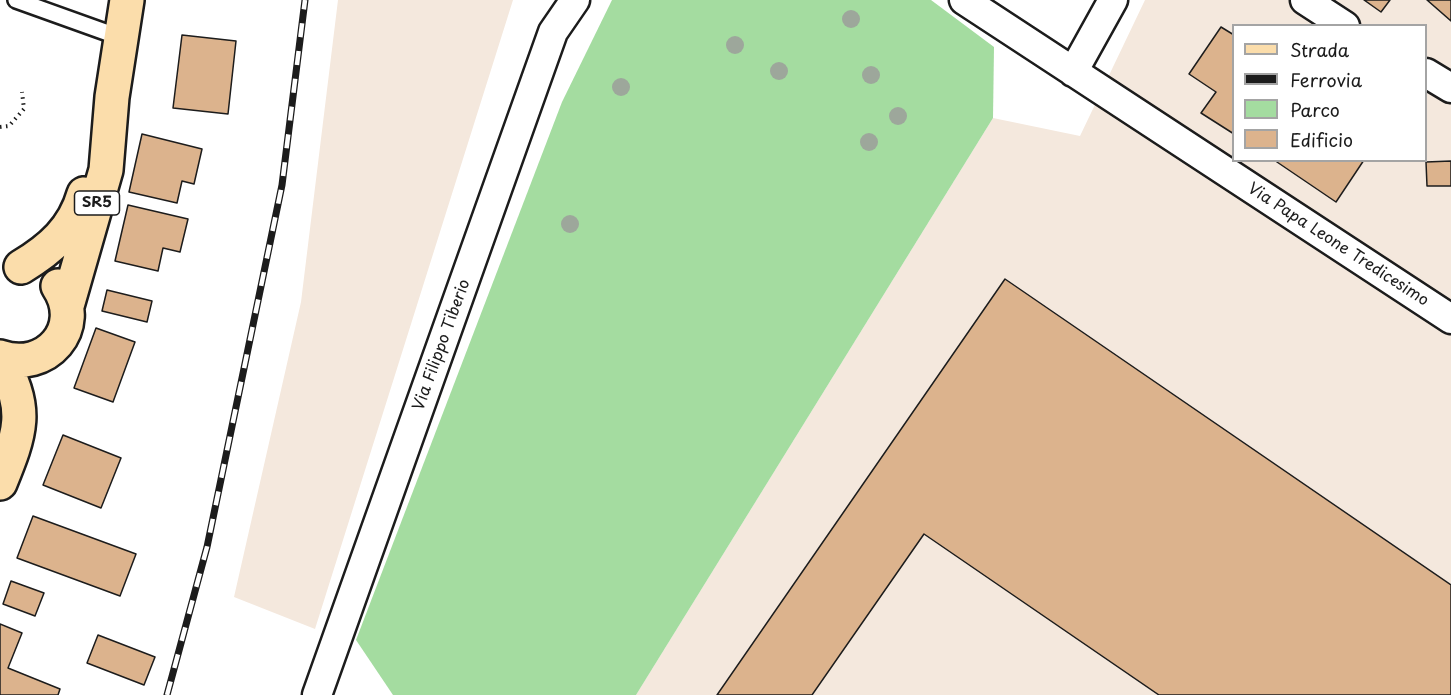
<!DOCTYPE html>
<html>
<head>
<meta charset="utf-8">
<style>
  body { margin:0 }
  #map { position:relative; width:1451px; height:695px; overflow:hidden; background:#fff; font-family:"Playpen Sans",sans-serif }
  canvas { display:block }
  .legend { position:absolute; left:1232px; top:24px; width:195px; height:138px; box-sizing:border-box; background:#fff; border:2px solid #a4a4a4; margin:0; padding:8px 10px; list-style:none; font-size:18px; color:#1c1c1c }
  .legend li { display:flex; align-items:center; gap:12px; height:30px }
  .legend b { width:30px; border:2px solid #a4a4a4 }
</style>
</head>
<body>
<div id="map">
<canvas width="1451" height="695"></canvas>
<ul class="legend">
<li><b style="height:8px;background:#fbddab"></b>Strada</li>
<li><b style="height:8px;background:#1c1c1c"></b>Ferrovia</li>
<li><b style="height:16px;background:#a4dca0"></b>Parco</li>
<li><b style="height:16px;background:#dcb38d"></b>Edificio</li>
</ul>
</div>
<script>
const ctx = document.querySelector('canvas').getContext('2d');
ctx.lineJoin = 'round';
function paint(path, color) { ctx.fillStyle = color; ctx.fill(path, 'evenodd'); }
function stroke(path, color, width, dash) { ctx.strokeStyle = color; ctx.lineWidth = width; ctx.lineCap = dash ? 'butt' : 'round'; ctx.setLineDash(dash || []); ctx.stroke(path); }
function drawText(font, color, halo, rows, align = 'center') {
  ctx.font = font + ' "Playpen Sans",sans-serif'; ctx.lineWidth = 5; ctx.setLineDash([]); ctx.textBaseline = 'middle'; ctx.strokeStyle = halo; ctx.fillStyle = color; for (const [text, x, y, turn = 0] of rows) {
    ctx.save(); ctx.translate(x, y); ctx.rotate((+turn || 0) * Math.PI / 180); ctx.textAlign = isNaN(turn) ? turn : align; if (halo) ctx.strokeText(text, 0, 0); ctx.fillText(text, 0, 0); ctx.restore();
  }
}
paint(new Path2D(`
  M338,0H513L315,629L234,597L301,302Z
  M1145,0H1451V695H636L993,118L1080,136ZM1234,26H1426V160H1234Z`), '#f4e8dd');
paint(new Path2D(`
  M612,0H931L994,47L993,118L636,695H393L356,640L562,102Z`), '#a4dca0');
const building = new Path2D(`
  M1364,0H1390L1381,12Z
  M1427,0H1451V21Z
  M1221,27L1234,35V134L1201,113L1216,92L1189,74Z
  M182,35L236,41L228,114L173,108Z
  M142,134L202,149L194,184L182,181L177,203L129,192Z
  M1274,160H1364L1336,202Z
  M1451,161V186H1427L1426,162Z
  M128,205L188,219L180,252L163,248L158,271L115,261Z
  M1005,279L1451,585V695H1159L924,534L812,695H717Z
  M107,290L152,301L147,322L102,311Z
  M96,328L135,342L113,402L74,388Z
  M63,435L121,458L101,508L43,485Z
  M33,516L136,554L120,596L17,558Z
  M11,581L44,593L35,616L3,604Z
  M0,624L22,633L8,668L60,689L58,695H0Z
  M98,635L155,657L144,685L87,663Z`);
paint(building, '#dcb38d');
stroke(building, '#1c1c1c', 1.5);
const lane = new Path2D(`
  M16,0L122,38`);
const street = new Path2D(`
  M964,0L1451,319
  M1305,0L1345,26
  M1073,72L1113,0
  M1426,73L1451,88
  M317,695L553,32L575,0`);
const primary = new Path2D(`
  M21,267C51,249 74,229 84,194
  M67,306L106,170L112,97L127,0
  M0,357C46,373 86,328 58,286
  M0,359C30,408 20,434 0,483`);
stroke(lane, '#1c1c1c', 20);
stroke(street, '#1c1c1c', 33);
stroke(primary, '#1c1c1c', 38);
stroke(new Path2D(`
  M0,127L9,126L24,109L22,92`), '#1c1c1c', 4, [1.5, 4.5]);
stroke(lane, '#fff', 15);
stroke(street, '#fff', 28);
stroke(primary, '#fbddab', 33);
const rail = new Path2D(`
  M167,695L207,547L282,185L305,0`);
stroke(rail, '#1c1c1c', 7);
stroke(rail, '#fff', 4.5, [14]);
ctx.fillStyle = '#9da79b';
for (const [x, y] of [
  [851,19],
  [735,45],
  [779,71],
  [871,75],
  [621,87],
  [898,116],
  [869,142],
  [570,224]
]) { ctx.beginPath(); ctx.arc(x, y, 9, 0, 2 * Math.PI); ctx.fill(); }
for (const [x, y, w] of [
  [97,203,45]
]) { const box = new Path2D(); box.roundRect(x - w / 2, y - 12, w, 24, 4.5); ctx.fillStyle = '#fff'; ctx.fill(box); stroke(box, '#1c1c1c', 1.5); }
drawText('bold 15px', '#1c1c1c', null, [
  ["SR5",97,203]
]);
drawText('16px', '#1c1c1c', '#fff', [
  ["Via Papa Leone Tredicesimo",1338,245,33],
  ["Via Filippo Tiberio",442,345,-70]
]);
</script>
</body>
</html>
